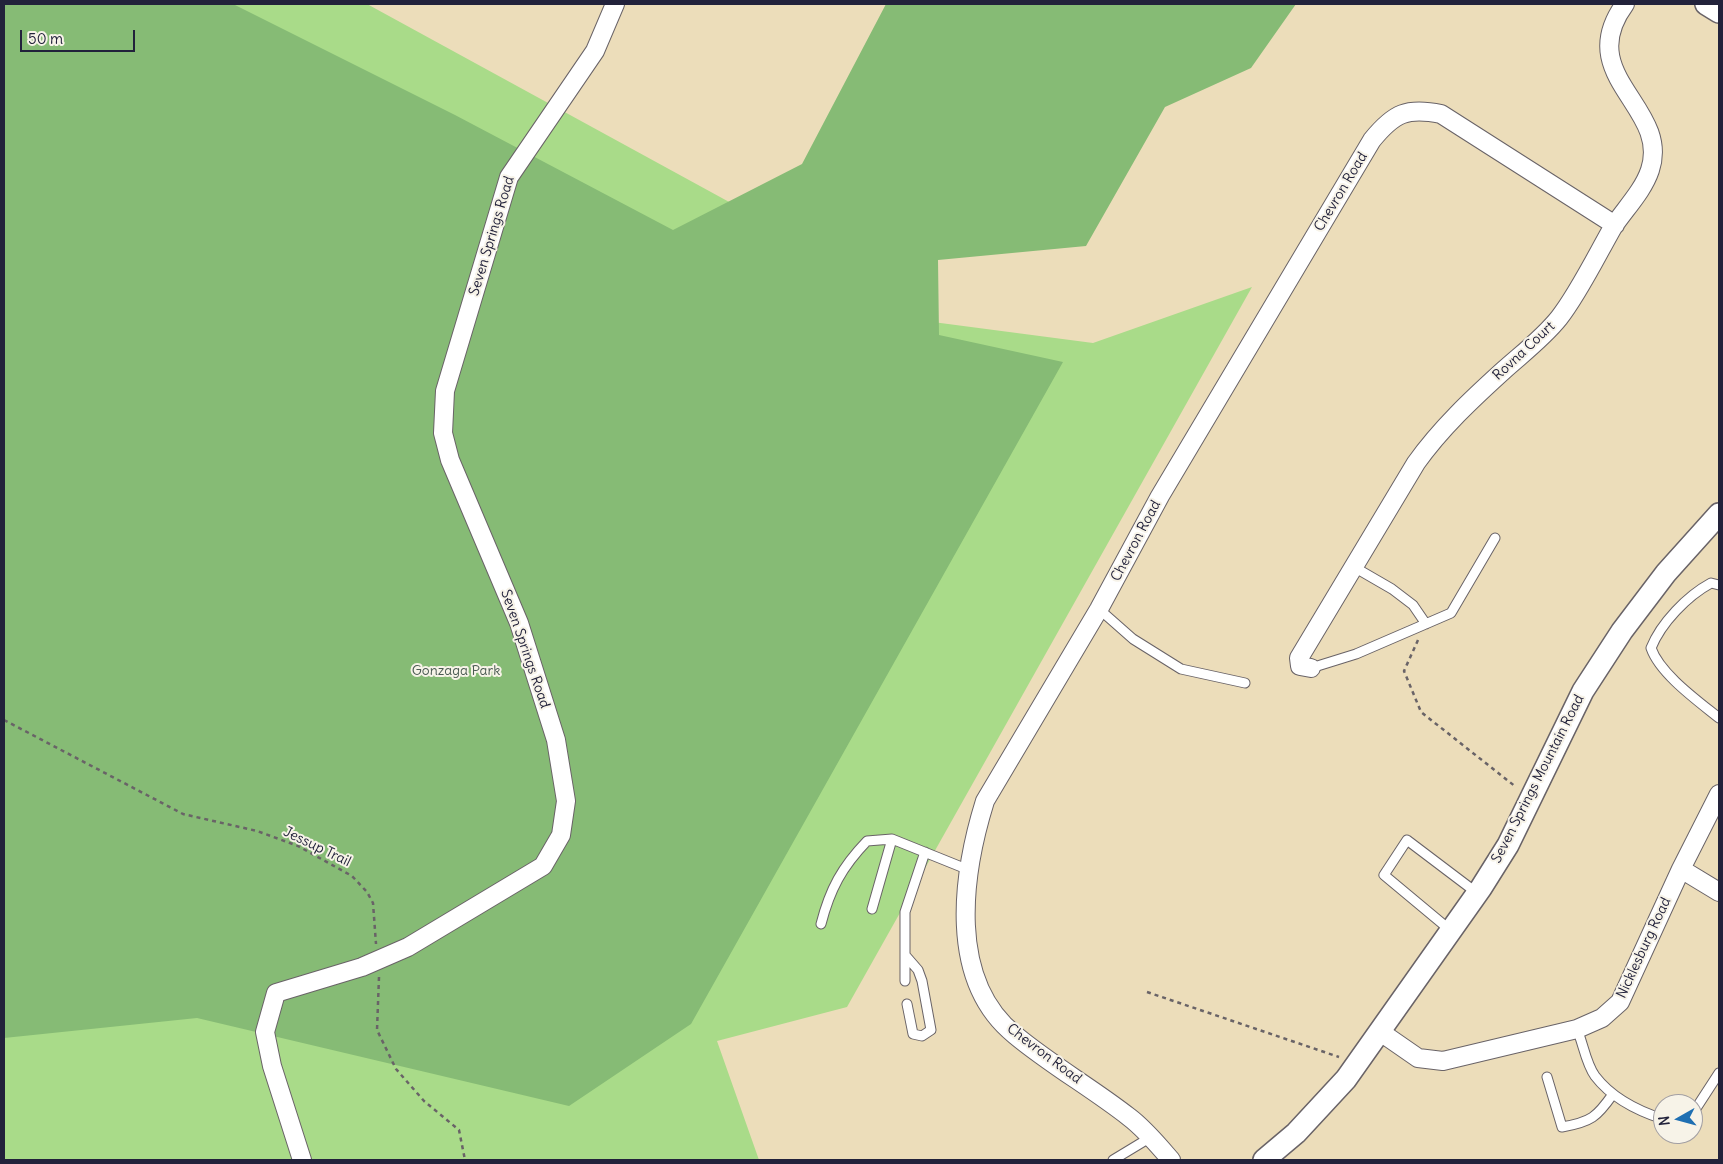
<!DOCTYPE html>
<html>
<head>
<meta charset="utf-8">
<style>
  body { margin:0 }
  #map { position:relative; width:1723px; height:1164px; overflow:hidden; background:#ecddba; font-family:Delius,sans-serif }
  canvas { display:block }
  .frame { position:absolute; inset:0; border:5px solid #22223b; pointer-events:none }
  .north { position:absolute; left:1653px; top:1094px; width:50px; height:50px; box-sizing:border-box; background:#f7f3e8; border:1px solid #a29fa3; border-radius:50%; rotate:263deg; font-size:14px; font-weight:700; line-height:20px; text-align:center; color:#22223b }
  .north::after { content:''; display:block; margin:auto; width:18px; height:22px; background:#1f6fb2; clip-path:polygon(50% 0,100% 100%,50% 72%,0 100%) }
  .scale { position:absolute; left:20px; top:30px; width:115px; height:22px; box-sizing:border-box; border:2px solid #22223b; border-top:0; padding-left:6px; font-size:15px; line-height:18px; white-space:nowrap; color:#22223b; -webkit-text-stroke:4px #f7f3e8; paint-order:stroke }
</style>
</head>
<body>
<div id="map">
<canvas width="1723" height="1164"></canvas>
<div class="frame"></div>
<div class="north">N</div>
<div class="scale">50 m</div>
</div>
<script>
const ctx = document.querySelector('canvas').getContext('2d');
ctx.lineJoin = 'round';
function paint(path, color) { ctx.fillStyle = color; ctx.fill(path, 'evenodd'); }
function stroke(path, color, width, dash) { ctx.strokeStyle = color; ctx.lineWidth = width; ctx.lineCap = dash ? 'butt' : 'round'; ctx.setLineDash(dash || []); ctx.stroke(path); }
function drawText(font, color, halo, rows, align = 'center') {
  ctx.font = font + ' Delius,sans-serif'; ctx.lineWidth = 4; ctx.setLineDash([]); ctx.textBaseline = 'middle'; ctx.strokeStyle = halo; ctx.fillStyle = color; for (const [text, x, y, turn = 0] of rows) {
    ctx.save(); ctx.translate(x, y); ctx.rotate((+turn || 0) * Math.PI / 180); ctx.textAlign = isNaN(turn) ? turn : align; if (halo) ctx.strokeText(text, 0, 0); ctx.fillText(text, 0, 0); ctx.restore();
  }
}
paint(new Path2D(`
  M4,4H367L742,209L704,292L1093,343L1252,287L847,1007L717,1041L759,1160H4Z`), '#a9db89');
paint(new Path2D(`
  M4,4H233L455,115L673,230L802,164L886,4H1296L1251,68L1165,107L1086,246L938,260L939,335L1063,362L691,1024L569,1106L197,1018L4,1038Z`), '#86bb75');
const service = new Path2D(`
  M1354,567L1392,589L1413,605L1426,624
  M1719,585L1711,583C1687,596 1661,623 1651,648C1660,674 1698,701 1719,718
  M1099,609L1133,639L1181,669L1245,683
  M1311,668L1356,654L1451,613L1495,538
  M872,909L892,839
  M821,924C830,889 842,867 867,841L892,839L969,870
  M1450,930L1384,875L1407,840L1477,893
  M905,981V955
  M907,1004L913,1034L922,1036L931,1030L922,981L918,970L905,955V912L925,852
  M1577,1029C1583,1043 1586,1064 1595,1076C1611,1097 1638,1111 1663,1119
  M1547,1077L1562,1127C1591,1122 1597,1117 1613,1094
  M1693,1113L1719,1073
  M1113,1160L1151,1137`);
const minor = new Path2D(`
  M1311,668L1300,666L1299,658L1416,463C1441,428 1472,399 1504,370C1523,353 1543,338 1559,318C1578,294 1597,255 1613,227C1625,209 1643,191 1650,170C1671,107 1572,76 1625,4
  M1681,869L1719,892
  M1379,1031L1418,1058L1443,1061L1577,1029L1602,1018L1620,1002L1681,869L1719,794
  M302,1160L272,1066L265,1032L276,993L362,967L408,947L543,866L561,835L566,801L556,740L519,623L450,460L443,433L445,391L509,177L595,51L615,4
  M1171,1160C1158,1145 1145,1129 1129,1117C1092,1088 1051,1065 1015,1035C947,980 962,875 985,801L1099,609L1160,496L1372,140C1394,113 1407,107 1441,114L1615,225`);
const tertiary = new Path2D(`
  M1706,4L1719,12
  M1264,1160L1296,1133L1346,1079L1481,888L1508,845L1583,691L1622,631L1666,573L1719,514`);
stroke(service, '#696367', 11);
stroke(minor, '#696367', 20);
stroke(tertiary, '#696367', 24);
stroke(new Path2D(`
  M1418,640L1404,671L1421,712L1516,787
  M4,720L183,814L257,831L298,846L352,876L367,892L373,903L376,944
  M379,977L377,1030L396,1069L424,1101L459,1130L465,1160
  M1147,992L1339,1057`), '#696367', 2.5, [4, 4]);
stroke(service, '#fff', 9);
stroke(minor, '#fff', 18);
stroke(tertiary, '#fff', 21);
drawText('14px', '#22223b', '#f7f3e8', [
  ["Chevron Road",1341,192,-59],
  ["Seven Springs Road",492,236,-73],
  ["Rovna Court",1524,351,-43],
  ["Chevron Road",1136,541,-62],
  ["Seven Springs Road",525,649,71],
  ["Seven Springs Mountain Road",1538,779,-63],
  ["Jessup Trail",317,847,26],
  ["Nicklesburg Road",1644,948,-65],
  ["Chevron Road",1044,1054,37]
]);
drawText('14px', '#4a5a52', '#f7f3e8', [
  ["Gonzaga Park",456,671]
]);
</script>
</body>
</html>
